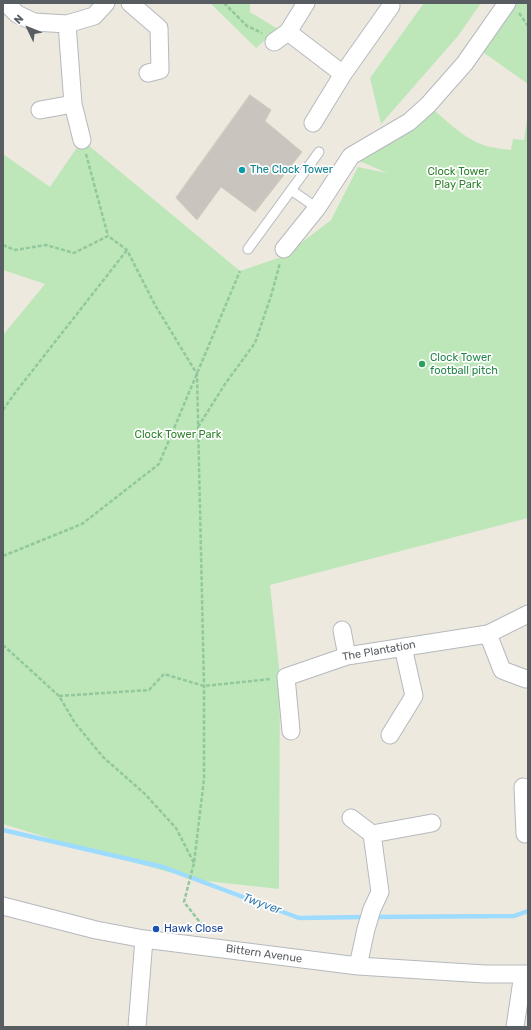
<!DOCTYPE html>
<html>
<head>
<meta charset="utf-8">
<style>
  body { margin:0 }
  #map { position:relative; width:531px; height:1030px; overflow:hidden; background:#ede9df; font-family:Rubik,sans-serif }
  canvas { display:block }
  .frame { position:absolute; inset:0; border:4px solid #585d62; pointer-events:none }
  .north { position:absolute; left:8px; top:8px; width:40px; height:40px; -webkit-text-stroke:3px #fff; paint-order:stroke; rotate:313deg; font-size:11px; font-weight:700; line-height:16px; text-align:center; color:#585d62 }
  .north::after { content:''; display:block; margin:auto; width:14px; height:18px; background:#585d62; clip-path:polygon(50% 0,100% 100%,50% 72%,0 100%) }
</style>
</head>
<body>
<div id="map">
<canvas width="531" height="1030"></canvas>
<div class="frame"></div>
<div class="north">N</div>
</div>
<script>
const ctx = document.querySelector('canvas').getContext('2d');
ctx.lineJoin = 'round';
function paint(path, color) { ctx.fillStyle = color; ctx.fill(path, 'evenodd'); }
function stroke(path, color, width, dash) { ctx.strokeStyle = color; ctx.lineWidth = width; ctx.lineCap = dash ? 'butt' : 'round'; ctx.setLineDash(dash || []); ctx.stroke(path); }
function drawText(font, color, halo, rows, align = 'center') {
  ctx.font = font + ' Rubik,sans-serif'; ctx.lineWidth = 3.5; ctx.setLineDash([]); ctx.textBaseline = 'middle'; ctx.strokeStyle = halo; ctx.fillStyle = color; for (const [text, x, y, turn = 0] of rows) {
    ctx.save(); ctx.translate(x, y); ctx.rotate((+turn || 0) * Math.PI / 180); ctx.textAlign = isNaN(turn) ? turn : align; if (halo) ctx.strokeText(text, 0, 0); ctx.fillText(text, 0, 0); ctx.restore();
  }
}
paint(new Path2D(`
  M210,3H250V12L278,29L256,48Z
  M424,3H481L458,36L381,124L370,78Z
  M507,3H528V84L477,48Z
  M428,105C446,120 464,139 486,146C494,148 503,149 511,150L513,139L524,140L528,113V518L270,585L280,676L279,889L197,880L65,843L3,824V335L45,284L3,270V154L50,187L82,140L240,271L284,256L331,220L358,167L387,173L355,159Z`), '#bde7b9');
stroke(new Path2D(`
  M3,830L163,867L299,918L365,917
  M373,917L514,916L528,911`), '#9ddbff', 4.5);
const building = new Path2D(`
  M250,95L271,110L265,121L302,152L255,212L221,187L197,220L176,198Z`);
paint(building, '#c9c5be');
stroke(building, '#d1cabd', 1);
const lane = new Path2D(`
  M291,190L317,208
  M248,249L319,152`);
const street = new Path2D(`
  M6,3L17,14L34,22L67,24L94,16L106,3
  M130,3L159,28L160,70L148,73
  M306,3L288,32L343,74L313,123
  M67,24L73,104L82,140
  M274,42L288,32
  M343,74L391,6
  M40,110L73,104
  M284,249L317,208L351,156L409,122L428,105L465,63L507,3
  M342,630L347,656
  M488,634L502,670L526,679
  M291,731L286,677L347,656L488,634L528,614
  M390,735L414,696L403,647
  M523,787L524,811
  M351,818L372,834
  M525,834L524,811H528
  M3,906L96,930L144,939L358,966L485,974H528
  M358,966L366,929L372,909L380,892L372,834L432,823
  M137,1027L144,939
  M515,1027L523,974`);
stroke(lane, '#b5b9bd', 11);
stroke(street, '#b5b9bd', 19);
stroke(new Path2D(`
  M224,3L247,26L262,33
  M519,13L528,26
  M86,154L108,236
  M3,245L15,250L46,245L74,253L108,236L127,250L155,305L197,374L204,686V779L194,863L184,902L206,930
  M3,410L15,393L127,250
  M198,427L225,384L255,343L271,296L280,263
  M3,556L82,524L159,464L240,271
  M3,645L59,696L75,723L103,757L145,794L176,828L194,863
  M59,696L149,690L164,674L204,686L271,679`), '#92c89d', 2.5, [4, 2]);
stroke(lane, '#fff', 9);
stroke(street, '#fff', 17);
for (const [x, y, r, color] of [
  [242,170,4,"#0f9aa8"],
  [422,364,4,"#2e9e5b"],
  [156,929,4,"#1a4fb4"]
]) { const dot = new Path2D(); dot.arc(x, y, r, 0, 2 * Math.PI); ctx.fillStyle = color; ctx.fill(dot); stroke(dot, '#fff', 1.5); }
drawText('11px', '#0d838f', '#fff', [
  ["The Clock Tower",250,170]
], 'left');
drawText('11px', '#30832e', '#fff', [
  ["Clock Tower",458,172],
  ["Play Park",458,185],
  ["Clock Tower Park",178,435]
]);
drawText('11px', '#27864d', '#fff', [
  ["Clock Tower",430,358],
  ["football pitch",430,371]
], 'left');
drawText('11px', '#585d62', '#fff', [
  ["The Plantation",379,651,-10],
  ["Bittern Avenue",264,954,8]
]);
drawText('11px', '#164399', '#fff', [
  ["Hawk Close",164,929]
], 'left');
drawText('italic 12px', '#3378ad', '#fff', [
  ["Twyver",262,904,20]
]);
</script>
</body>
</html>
